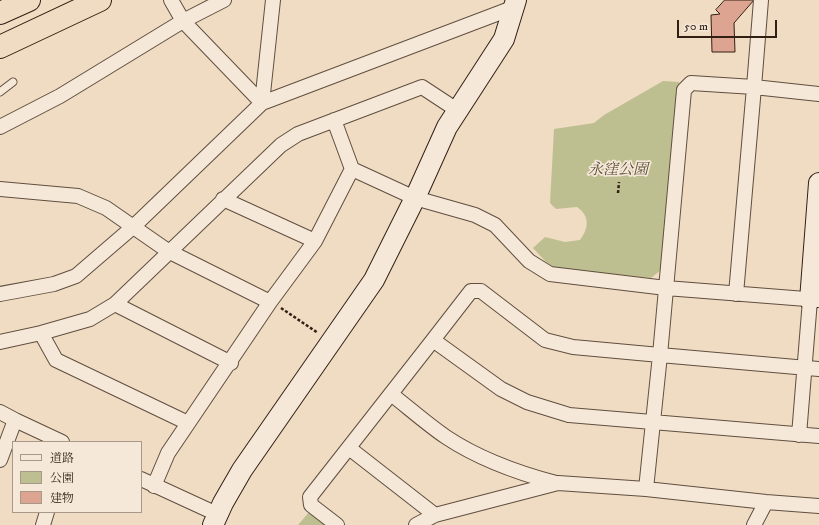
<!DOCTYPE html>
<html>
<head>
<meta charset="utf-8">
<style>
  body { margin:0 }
  #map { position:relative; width:819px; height:525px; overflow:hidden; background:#efdcc3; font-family:"IM FELL DW Pica","Noto Serif JP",serif }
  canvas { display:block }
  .legend { position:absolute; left:12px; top:441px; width:130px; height:72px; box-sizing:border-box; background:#f5e8d8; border:1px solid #a79889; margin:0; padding:5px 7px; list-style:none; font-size:12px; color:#321f13 }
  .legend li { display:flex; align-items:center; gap:8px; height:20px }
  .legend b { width:20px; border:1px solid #a79889 }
  .scale { position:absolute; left:677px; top:20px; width:100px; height:18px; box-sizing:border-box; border:2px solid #321f13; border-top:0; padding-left:5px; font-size:12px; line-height:14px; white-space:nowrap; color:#321f13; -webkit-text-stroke:3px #f5e8d8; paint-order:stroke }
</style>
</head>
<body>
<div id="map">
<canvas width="819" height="525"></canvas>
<ul class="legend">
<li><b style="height:5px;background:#f5e8d8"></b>道路</li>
<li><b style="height:11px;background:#bebf90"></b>公園</li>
<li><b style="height:11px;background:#dda492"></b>建物</li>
</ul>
<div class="scale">50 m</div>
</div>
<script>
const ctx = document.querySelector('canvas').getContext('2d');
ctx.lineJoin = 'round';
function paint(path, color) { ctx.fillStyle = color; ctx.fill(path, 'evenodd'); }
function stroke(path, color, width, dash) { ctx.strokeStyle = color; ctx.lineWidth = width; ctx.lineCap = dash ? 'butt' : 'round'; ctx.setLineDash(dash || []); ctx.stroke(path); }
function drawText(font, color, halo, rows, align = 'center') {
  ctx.font = font + ' "IM FELL DW Pica","Noto Serif JP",serif'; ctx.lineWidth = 3.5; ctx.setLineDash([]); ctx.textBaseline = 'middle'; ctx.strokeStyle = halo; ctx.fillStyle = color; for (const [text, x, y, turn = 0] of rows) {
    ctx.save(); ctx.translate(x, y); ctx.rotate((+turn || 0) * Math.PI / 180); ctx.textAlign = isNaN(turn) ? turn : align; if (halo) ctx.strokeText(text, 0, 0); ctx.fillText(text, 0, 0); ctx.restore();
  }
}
paint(new Path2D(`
  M663,81L679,82L661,270L651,278L558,270L546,262L533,248L545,237L565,242L580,240C589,228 590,216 577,207L556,209L550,203L554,129L594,123L604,115Z
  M310,511L329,525H298Z`), '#bebf90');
const building = new Path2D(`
  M725,0H754L734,23L735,52H712L711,15L720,14L716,10Z`);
paint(building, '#dda492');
stroke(building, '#321f13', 1);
const lane = new Path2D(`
  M0,92L13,82`);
const street = new Path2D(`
  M171,0L183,21L262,103
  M761,0L754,87L819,94
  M262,103L273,0
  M334,120L352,169L415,198L475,215L495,225L529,261L550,274L666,288L819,300
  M0,127L60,96L183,21L224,0
  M0,189L78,196L106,208L168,251L270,302
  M223,199L315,241
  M0,294L54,284L76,276L133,227L262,103L515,7
  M736,294L754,87L691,83L684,90L660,355L573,347L545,340L481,291H471L433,340L501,389L527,402L569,415L819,436
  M115,304L231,363
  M41,333L56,360L188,423
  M0,342L41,333L90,319L115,304L281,145L298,134L422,87L457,110
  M819,369L660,355L646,489L766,502L819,506
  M391,394C409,408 427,424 446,437C479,459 518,473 556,483
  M0,412L15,420L0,460
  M15,420L62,442
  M799,435L810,300
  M349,448L435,515
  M141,479L217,514
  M154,486L168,453L270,302L315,241L352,169
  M43,525L47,512
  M337,525L311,505L310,497L433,340
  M416,525L435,515L558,483L646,489
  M754,525L766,502`);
const secondary = new Path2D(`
  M810,300L819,183
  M213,525L223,503L242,470L374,280L415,198L447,127L504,39L516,0`);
const highway = new Path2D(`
  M0,13L29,0
  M0,47L100,0`);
stroke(lane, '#614e3f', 9);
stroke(street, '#614e3f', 16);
stroke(secondary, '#321f13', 22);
stroke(highway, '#321f13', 24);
stroke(new Path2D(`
  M618,193L619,182
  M281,308L318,333`), '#321f13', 2.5, [3, 2]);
stroke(lane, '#f5e8d8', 7);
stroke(street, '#f5e8d8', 14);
stroke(secondary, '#f5e8d8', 20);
stroke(highway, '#efdcc3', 22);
drawText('italic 15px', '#5c4f38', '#f5e8d8', [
  ["永窪公園",618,171]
]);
</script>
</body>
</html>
